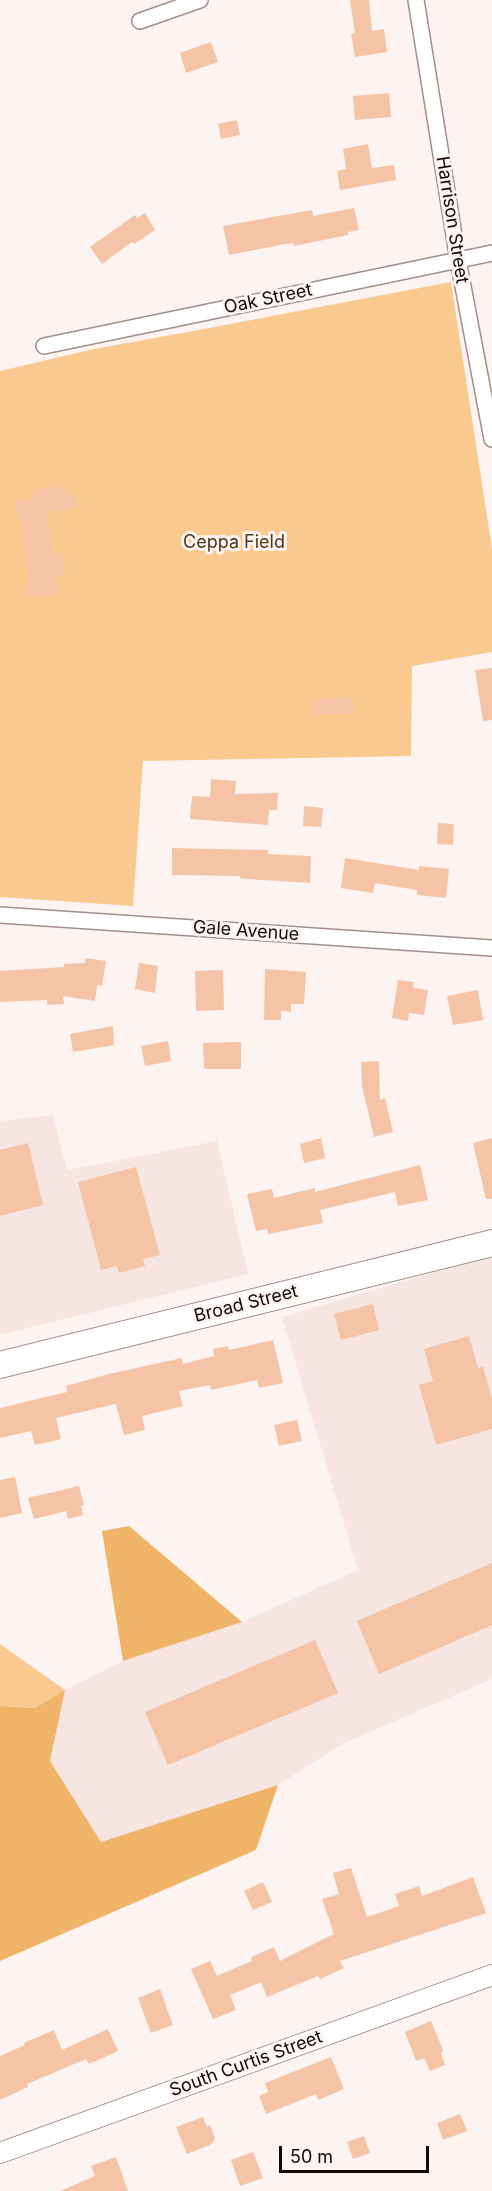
<!DOCTYPE html>
<html>
<head>
<meta charset="utf-8">
<style>
  body { margin:0 }
  #map { position:relative; width:492px; height:2191px; overflow:hidden; background:#fdf4f2; font-family:Inter,sans-serif }
  canvas { display:block }
  .scale { position:absolute; left:279px; top:2146px; width:150px; height:27px; box-sizing:border-box; border:3px solid #100a08; border-top:0; padding-left:8px; font-size:18px; line-height:21px; white-space:nowrap; color:#100a08; -webkit-text-stroke:4px #fdf4f2; paint-order:stroke }
</style>
</head>
<body>
<div id="map">
<canvas width="492" height="2191"></canvas>
<div class="scale">50 m</div>
</div>
<script>
const ctx = document.querySelector('canvas').getContext('2d');
ctx.lineJoin = 'round';
function paint(path, color) { ctx.fillStyle = color; ctx.fill(path, 'evenodd'); }
function stroke(path, color, width, dash) { ctx.strokeStyle = color; ctx.lineWidth = width; ctx.lineCap = dash ? 'butt' : 'round'; ctx.setLineDash(dash || []); ctx.stroke(path); }
function drawText(font, color, halo, rows, align = 'center') {
  ctx.font = font + ' Inter,sans-serif'; ctx.lineWidth = 6; ctx.setLineDash([]); ctx.textBaseline = 'middle'; ctx.strokeStyle = halo; ctx.fillStyle = color; for (const [text, x, y, turn = 0] of rows) {
    ctx.save(); ctx.translate(x, y); ctx.rotate((+turn || 0) * Math.PI / 180); ctx.textAlign = isNaN(turn) ? turn : align; if (halo) ctx.strokeText(text, 0, 0); ctx.fillText(text, 0, 0); ctx.restore();
  }
}
paint(new Path2D(`
  M53,1115L67,1170L217,1141L248,1274L0,1335V1121Z
  M492,1255V1679L342,1744L278,1785L101,1843L50,1761L65,1690L123,1661L242,1622L358,1570L282,1317Z`), '#f6e5e1');
paint(new Path2D(`
  M451,282L492,549V652L412,666L411,756L143,761L133,906L0,897V371L94,349L188,332Z
  M0,1644L65,1690L35,1708L0,1706Z`), '#f9c990');
paint(new Path2D(`
  M129,1526L242,1622L123,1661L102,1531Z
  M65,1690L50,1761L101,1842L278,1785L256,1850L0,1961V1706L35,1708Z`), '#f0b468');
paint(new Path2D(`
  M350,0H369L372,31L384,29L387,52L355,57L351,34L355,33Z
  M211,42L218,62L186,73L180,53Z
  M389,93L391,117L355,120L353,96Z
  M237,120L240,135L221,139L218,124Z
  M368,144L372,168L394,165L396,180L340,190L337,171L346,169L343,149Z
  M354,208L359,230L348,232V235L294,246L293,243L285,244L229,255L223,226L312,210L313,216Z
  M145,213L155,230L134,244L132,242L102,264L90,247L135,215L137,218Z
  M64,486L66,494L75,493L77,508L47,512L53,555L62,554L64,574L55,576L58,593L28,597L26,579H29L21,519L18,518L16,500L35,498L34,490Z
  M492,668V720L483,721L475,670Z
  M353,697L354,713L314,715L313,699Z
  M211,779L236,781L235,794L278,793L277,810H269L268,825L190,819L192,796L210,797Z
  M304,806L323,808L321,827L303,826Z
  M438,823L454,824L453,845L437,844Z
  M172,848L268,850V854L311,856L310,883L246,879L240,878V876L172,875Z
  M345,858L419,870V866L449,869L446,898L417,895V890L375,883L373,893L341,888Z
  M85,958L106,961L102,986L97,985L95,1001L63,996L64,1004L47,1005V1000L0,1002V971L64,967V964L85,963Z
  M139,963L158,966L155,993L135,989Z
  M265,969L306,972L304,1004H291V1012L281,1011V1020H264Z
  M223,970L224,1010L196,1011L195,971Z
  M398,980L414,982L413,988L428,990L424,1015L409,1013L408,1021L392,1018Z
  M478,990L483,1020L453,1025L447,996Z
  M113,1026L114,1045L73,1052L70,1034Z
  M168,1041L171,1061L145,1066L141,1046Z
  M241,1042V1069H204L203,1043Z
  M379,1061L380,1100L385,1098L393,1132L374,1137L362,1086L361,1062Z
  M321,1138L325,1158L304,1163L300,1144Z
  M492,1138V1199H486L473,1143Z
  M28,1143L43,1205L0,1216V1150Z
  M420,1165L428,1200L398,1206L395,1192L320,1210L323,1223L268,1234L267,1229L256,1231L247,1194L272,1189L274,1198L315,1188V1192Z
  M136,1167L160,1255L143,1259L145,1266L119,1273L117,1266L101,1270L78,1182Z
  M373,1304L379,1330L341,1340L334,1314Z
  M469,1336L478,1368L483,1367L492,1398V1429L436,1445L419,1385L433,1381L424,1349Z
  M273,1340L283,1383L259,1388L257,1380L211,1390L210,1385L179,1391L183,1406L142,1416L145,1430L124,1435L116,1404L56,1418L61,1439L35,1445L31,1431L0,1438V1408L67,1392L66,1386L109,1374L182,1358L183,1364L214,1356L213,1349L228,1346L229,1350Z
  M297,1420L302,1441L279,1446L274,1425Z
  M15,1477L22,1513L0,1518V1480Z
  M79,1486L84,1505L81,1506L83,1515L68,1519L66,1511L34,1519L28,1498Z
  M492,1563V1625L379,1674L357,1621Z
  M315,1640L338,1693L168,1765L145,1712Z
  M351,1868L367,1917L399,1906L395,1894L419,1886L422,1896L473,1877L486,1913L340,1961L344,1968L320,1979L318,1976L267,1997L261,1982L230,1995L236,2010L213,2019L191,1969L210,1961L217,1976L252,1961L251,1957L274,1947L280,1961L334,1934L322,1899L339,1894L333,1873Z
  M263,1882L272,1902L253,1910L244,1891Z
  M160,1989L173,2025L151,2033L138,1998Z
  M431,2021L443,2050L441,2053L445,2065L430,2071L424,2058L416,2061L405,2032Z
  M108,2029L118,2051L89,2064L86,2059L27,2084L28,2087L0,2100V2056L25,2045L24,2043L54,2030L62,2050Z
  M331,2057L344,2089L318,2100L316,2094L266,2114L259,2096L268,2092L265,2083Z
  M460,2114L467,2131L443,2140L437,2123Z
  M203,2117L207,2127L210,2125L215,2138L212,2144L187,2154L176,2127Z
  M364,2136L370,2153L353,2159L347,2142Z
  M253,2152L263,2178L240,2186L231,2160Z
  M116,2157L128,2191H60L95,2176L91,2166Z`), '#f5c3a6');
const minor = new Path2D(`
  M416,0L458,260L492,439
  M140,21L200,0
  M44,346L492,253
  M0,915L492,948`);
const tertiary = new Path2D(`
  M0,2153L492,1975`);
const primary = new Path2D(`
  M0,1365L492,1243`);
stroke(minor, '#a28e8a', 18);
stroke(tertiary, '#a28e8a', 22);
stroke(primary, '#a28e8a', 28);
stroke(minor, '#fff', 15);
stroke(tertiary, '#fff', 20);
stroke(primary, '#fff', 26);
drawText('18px', '#100a08', '#fdf4f2', [
  ["Harrison Street",452,220,81],
  ["Oak Street",268,299,-12],
  ["Gale Avenue",246,931,4],
  ["Broad Street",246,1304,-14],
  ["South Curtis Street",246,2064,-20]
]);
drawText('18px', '#503717', '#fdf4f2', [
  ["Ceppa Field",234,543]
]);
</script>
</body>
</html>
